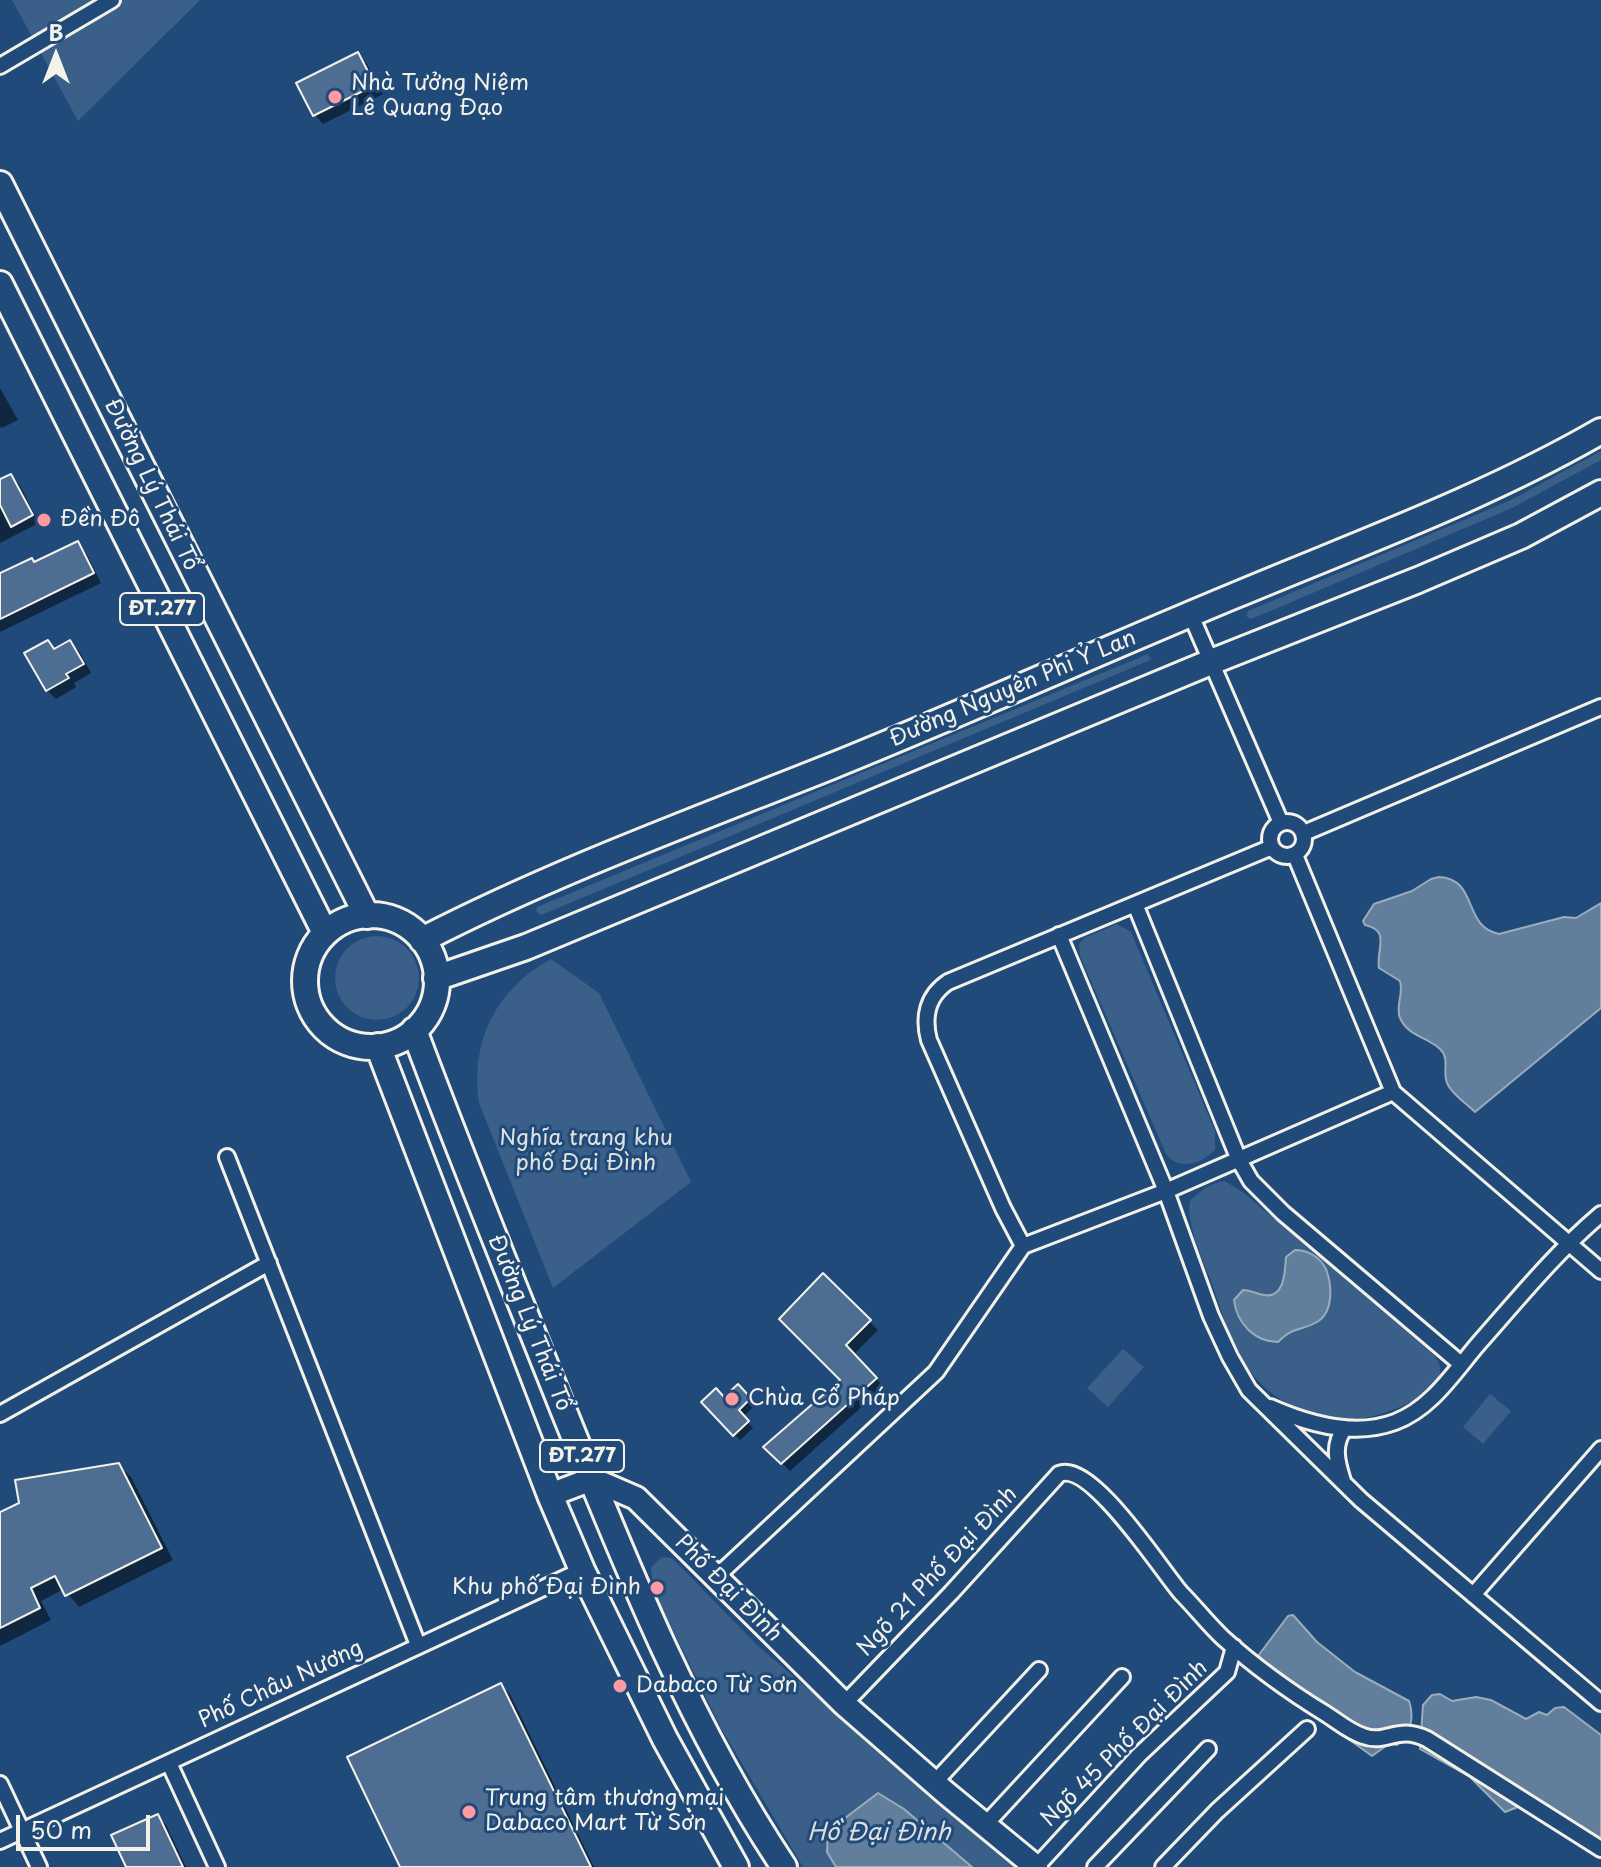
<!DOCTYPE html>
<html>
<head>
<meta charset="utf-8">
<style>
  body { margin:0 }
  #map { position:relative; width:1601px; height:1867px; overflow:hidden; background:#1f4a7a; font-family:"Playpen Sans",sans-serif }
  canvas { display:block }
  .north { position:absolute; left:16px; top:16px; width:80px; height:80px; -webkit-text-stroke:6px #1f4a7a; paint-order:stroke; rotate:0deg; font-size:22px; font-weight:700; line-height:32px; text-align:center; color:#f4f1e8 }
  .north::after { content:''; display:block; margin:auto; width:28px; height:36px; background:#f4f1e8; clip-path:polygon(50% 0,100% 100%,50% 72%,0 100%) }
  .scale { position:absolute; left:16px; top:1815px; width:134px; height:36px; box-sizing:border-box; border:4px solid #f4f1e8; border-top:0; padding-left:10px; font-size:24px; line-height:28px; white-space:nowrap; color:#f4f1e8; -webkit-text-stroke:6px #1f4a7a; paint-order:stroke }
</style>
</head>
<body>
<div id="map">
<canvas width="1601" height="1867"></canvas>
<div class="north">B</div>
<div class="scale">50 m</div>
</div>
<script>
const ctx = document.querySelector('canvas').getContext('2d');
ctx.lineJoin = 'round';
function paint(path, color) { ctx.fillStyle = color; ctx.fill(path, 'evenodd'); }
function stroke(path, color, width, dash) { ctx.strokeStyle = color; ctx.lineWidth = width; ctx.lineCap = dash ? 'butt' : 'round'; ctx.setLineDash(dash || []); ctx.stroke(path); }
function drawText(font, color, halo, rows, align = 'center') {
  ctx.font = font + ' "Playpen Sans",sans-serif'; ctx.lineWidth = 6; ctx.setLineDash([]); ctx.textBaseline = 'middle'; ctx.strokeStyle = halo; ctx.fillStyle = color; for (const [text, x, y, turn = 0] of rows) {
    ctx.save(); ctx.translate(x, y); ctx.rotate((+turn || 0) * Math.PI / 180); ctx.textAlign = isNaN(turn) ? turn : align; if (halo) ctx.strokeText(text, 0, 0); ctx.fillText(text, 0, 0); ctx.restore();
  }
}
paint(new Path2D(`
  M12,0H200L78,121Z
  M1601,451V460L1512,508L1254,618L1250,619L1246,616L1248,611L1511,500Z
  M1148,654L1151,659L1148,661L544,914L540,915L536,911L537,907Z
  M1117,924L1131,932L1215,1131V1150C1202,1163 1179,1172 1166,1154L1080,956L1079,944L1084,938Z
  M335 978a42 42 0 1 1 84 0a42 42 0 1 1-84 0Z
  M551,959L599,993L691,1182L553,1288L479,1103C470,1041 496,989 551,959Z
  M1225,1181L1244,1193L1433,1354C1466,1390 1379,1418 1355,1419C1325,1420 1292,1410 1269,1391C1239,1367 1225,1324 1214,1289C1206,1267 1185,1224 1190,1201C1198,1192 1212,1182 1225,1181Z
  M1123,1349L1144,1367L1108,1407L1087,1388Z
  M1490,1394L1511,1411L1483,1444L1463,1427Z
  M662,1557L671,1558L676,1562L757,1645L944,1806L1020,1867H803L721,1728L661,1606L653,1588L651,1567Z`), '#3a5f88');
const water = new Path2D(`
  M1439,877C1479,879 1462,927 1499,934L1564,917L1576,918L1601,903V1008L1475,1112C1467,1104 1453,1095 1448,1085C1441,1074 1451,1059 1440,1049C1427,1037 1408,1036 1400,1018C1395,1006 1404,994 1400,981L1379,968C1376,948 1391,931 1365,925L1363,921L1374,904L1412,891L1431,879Z
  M1295,1250C1308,1250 1320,1257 1326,1269C1332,1285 1334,1312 1317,1322C1300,1332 1295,1325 1278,1342C1255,1342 1237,1324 1234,1300L1243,1290C1252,1290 1256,1294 1264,1295C1285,1299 1285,1270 1286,1257Z
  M1293,1615L1317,1642L1355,1672L1409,1701C1415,1718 1410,1734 1397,1745L1390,1743L1372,1756L1282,1691L1252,1664L1288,1616Z
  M1440,1694L1452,1701L1476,1697L1491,1700L1526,1719L1539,1712L1547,1715L1555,1708L1564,1707L1601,1735V1855L1523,1805L1505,1812L1470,1777L1420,1749L1423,1705L1432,1695Z
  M878,1793L904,1809L972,1867H836L827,1852L828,1831Z`);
paint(water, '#627e9d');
stroke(water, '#9cacbb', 2);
paint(new Path2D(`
  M358,55L367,64L383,94L323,124L315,115Z
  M0,388L18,420L2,428L0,427Z
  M11,476L19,484L39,523L0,543V482Z
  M78,544L86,553L101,583L0,632V575L36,564Z
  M48,642L56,650L70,642L79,651L91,673L74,683L76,687L56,699L47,690Z
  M823,1276L878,1330L853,1355L884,1387L790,1471L766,1447L842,1380Z
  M738,1387L755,1405L743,1417L753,1428L740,1440L704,1402L725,1399Z
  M119,1465L131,1477L173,1560L79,1607L64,1589L41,1601L51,1620L0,1646V1515Z
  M501,1685L510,1694L594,1867H403Z
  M157,1816L166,1825L186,1867H128Z`), '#0007');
const building = new Path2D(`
  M358,52L375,85L313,116L296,83Z
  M11,474L33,515L11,527L0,505V479Z
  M78,541L94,573L0,619V573L32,558L34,562Z
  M48,640L54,649L70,640L84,664L66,674L69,678L46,691L24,653Z
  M823,1273L871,1320L846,1345L877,1378L781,1464L763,1447L840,1380L779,1319Z
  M738,1384L751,1398L739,1410L749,1421L733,1436L701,1402L716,1388L724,1397Z
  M119,1463L162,1548L65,1596L55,1576L31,1588L40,1608L0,1628V1512L19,1503L15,1480Z
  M501,1683L591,1867H400L347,1757Z
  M158,1814L183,1867H126L111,1835Z`);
paint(building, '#4d6e92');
stroke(building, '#f4f1e8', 2);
const street = new Path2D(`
  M0,66L112,0
  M1190,613L1281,823
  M1270 839a17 17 0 1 1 34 0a17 17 0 1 1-34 0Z
  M1304,833L1601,707
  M1295,855L1393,1092L1601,1271
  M1135,904L1239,1160L1251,1181L1283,1213L1461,1364
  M1059,935L1166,1191L1211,1316L1230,1357L1249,1390L1361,1500L1601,1703
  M227,1157L418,1645
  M1023,1246L1003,1208L929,1040C923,1017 927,996 948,982L1272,847
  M1270,1407C1308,1424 1355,1437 1395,1422C1432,1408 1454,1372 1479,1343C1518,1299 1556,1252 1601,1214
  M0,1414L269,1263
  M1343,1481C1337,1462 1332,1445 1345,1428
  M715,1578L936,1372L1023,1246L1166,1191L1393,1092
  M1473,1595L1601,1449
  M844,1704L951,1593L1059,1474C1091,1460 1161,1570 1181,1593C1195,1607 1208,1624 1223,1638C1254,1666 1290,1692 1326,1714C1337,1721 1350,1732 1363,1736C1387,1745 1397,1724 1427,1739L1601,1849
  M169,1763L217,1867
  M934,1783L1039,1670
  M0,1784L39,1867
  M985,1825L1122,1677
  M0,1841L582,1570
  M1036,1867L1139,1755L1227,1672L1234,1647
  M1095,1867L1208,1749
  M1163,1867L1217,1811L1307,1729`);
const secondary = new Path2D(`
  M550,1495L592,1479L636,1498L844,1704L946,1793L1036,1867`);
const primary = new Path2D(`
  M0,184L367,916
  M0,284L325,933
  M305 981a66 66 0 1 1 132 0a66 66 0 1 1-132 0Z
  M422,940C554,872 694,821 832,766C968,711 1101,651 1236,595C1360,543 1485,498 1601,431
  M436,978L526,947L1211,662L1418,580L1521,536L1601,493
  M414,1030C461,1157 513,1283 563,1409C626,1565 690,1726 784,1867
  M378,1046L550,1495L582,1570L665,1739L736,1867`);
stroke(street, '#f4f1e8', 20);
stroke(secondary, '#f4f1e8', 28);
stroke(primary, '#f4f1e8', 30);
stroke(street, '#1f4a7a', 14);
stroke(secondary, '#1f4a7a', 22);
stroke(primary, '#1f4a7a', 24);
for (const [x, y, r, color] of [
  [335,97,8,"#ff9aa2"],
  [44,520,8,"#ff9aa2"],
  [732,1399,8,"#ff9aa2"],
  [657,1588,8,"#ff9aa2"],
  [620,1686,8,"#ff9aa2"],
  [469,1812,8,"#ff9aa2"]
]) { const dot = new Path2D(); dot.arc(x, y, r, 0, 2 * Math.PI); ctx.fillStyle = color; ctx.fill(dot); stroke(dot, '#1f4a7a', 3); }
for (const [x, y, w] of [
  [162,609,84],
  [582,1456,84]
]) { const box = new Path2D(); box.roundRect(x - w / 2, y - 16, w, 32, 6); ctx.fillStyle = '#1f4a7a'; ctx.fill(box); stroke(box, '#f4f1e8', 2); }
drawText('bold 20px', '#f4f1e8', null, [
  ["ĐT.277",162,609],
  ["ĐT.277",582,1456]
]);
drawText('22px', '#f4f1e8', '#1f4a7a', [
  ["Nhà Tưởng Niệm",351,84],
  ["Lê Quang Đạo",351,109],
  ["Đền Đô",60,520],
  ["Chùa Cổ Pháp",748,1399],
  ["Khu phố Đại Đình",641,1588,"right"],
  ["Dabaco Từ Sơn",636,1686],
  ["Trung tâm thương mại",485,1799],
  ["Dabaco Mart Từ Sơn",485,1824]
], 'left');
drawText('22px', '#f4f1e8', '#1f4a7a', [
  ["Đường Lý Thái Tổ",151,485,64],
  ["Đường Nguyên Phi Ỷ Lan",1013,689,-23],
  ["Đường Lý Thái Tổ",529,1323,68],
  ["Ngõ 21 Phố Đại Đình",938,1572,-47],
  ["Phố Đại Đình",728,1589,45],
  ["Phố Châu Nương",281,1685,-25],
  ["Ngõ 45 Phố Đại Đình",1125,1744,-45]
]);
drawText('22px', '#e1e2de', '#1f4a7a', [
  ["Nghĩa trang khu",586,1139],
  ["phố Đại Đình",586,1164]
]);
drawText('italic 24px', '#dee0dd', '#1f4a7a', [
  ["Hồ Đại Đình",879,1833]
]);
</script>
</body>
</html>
